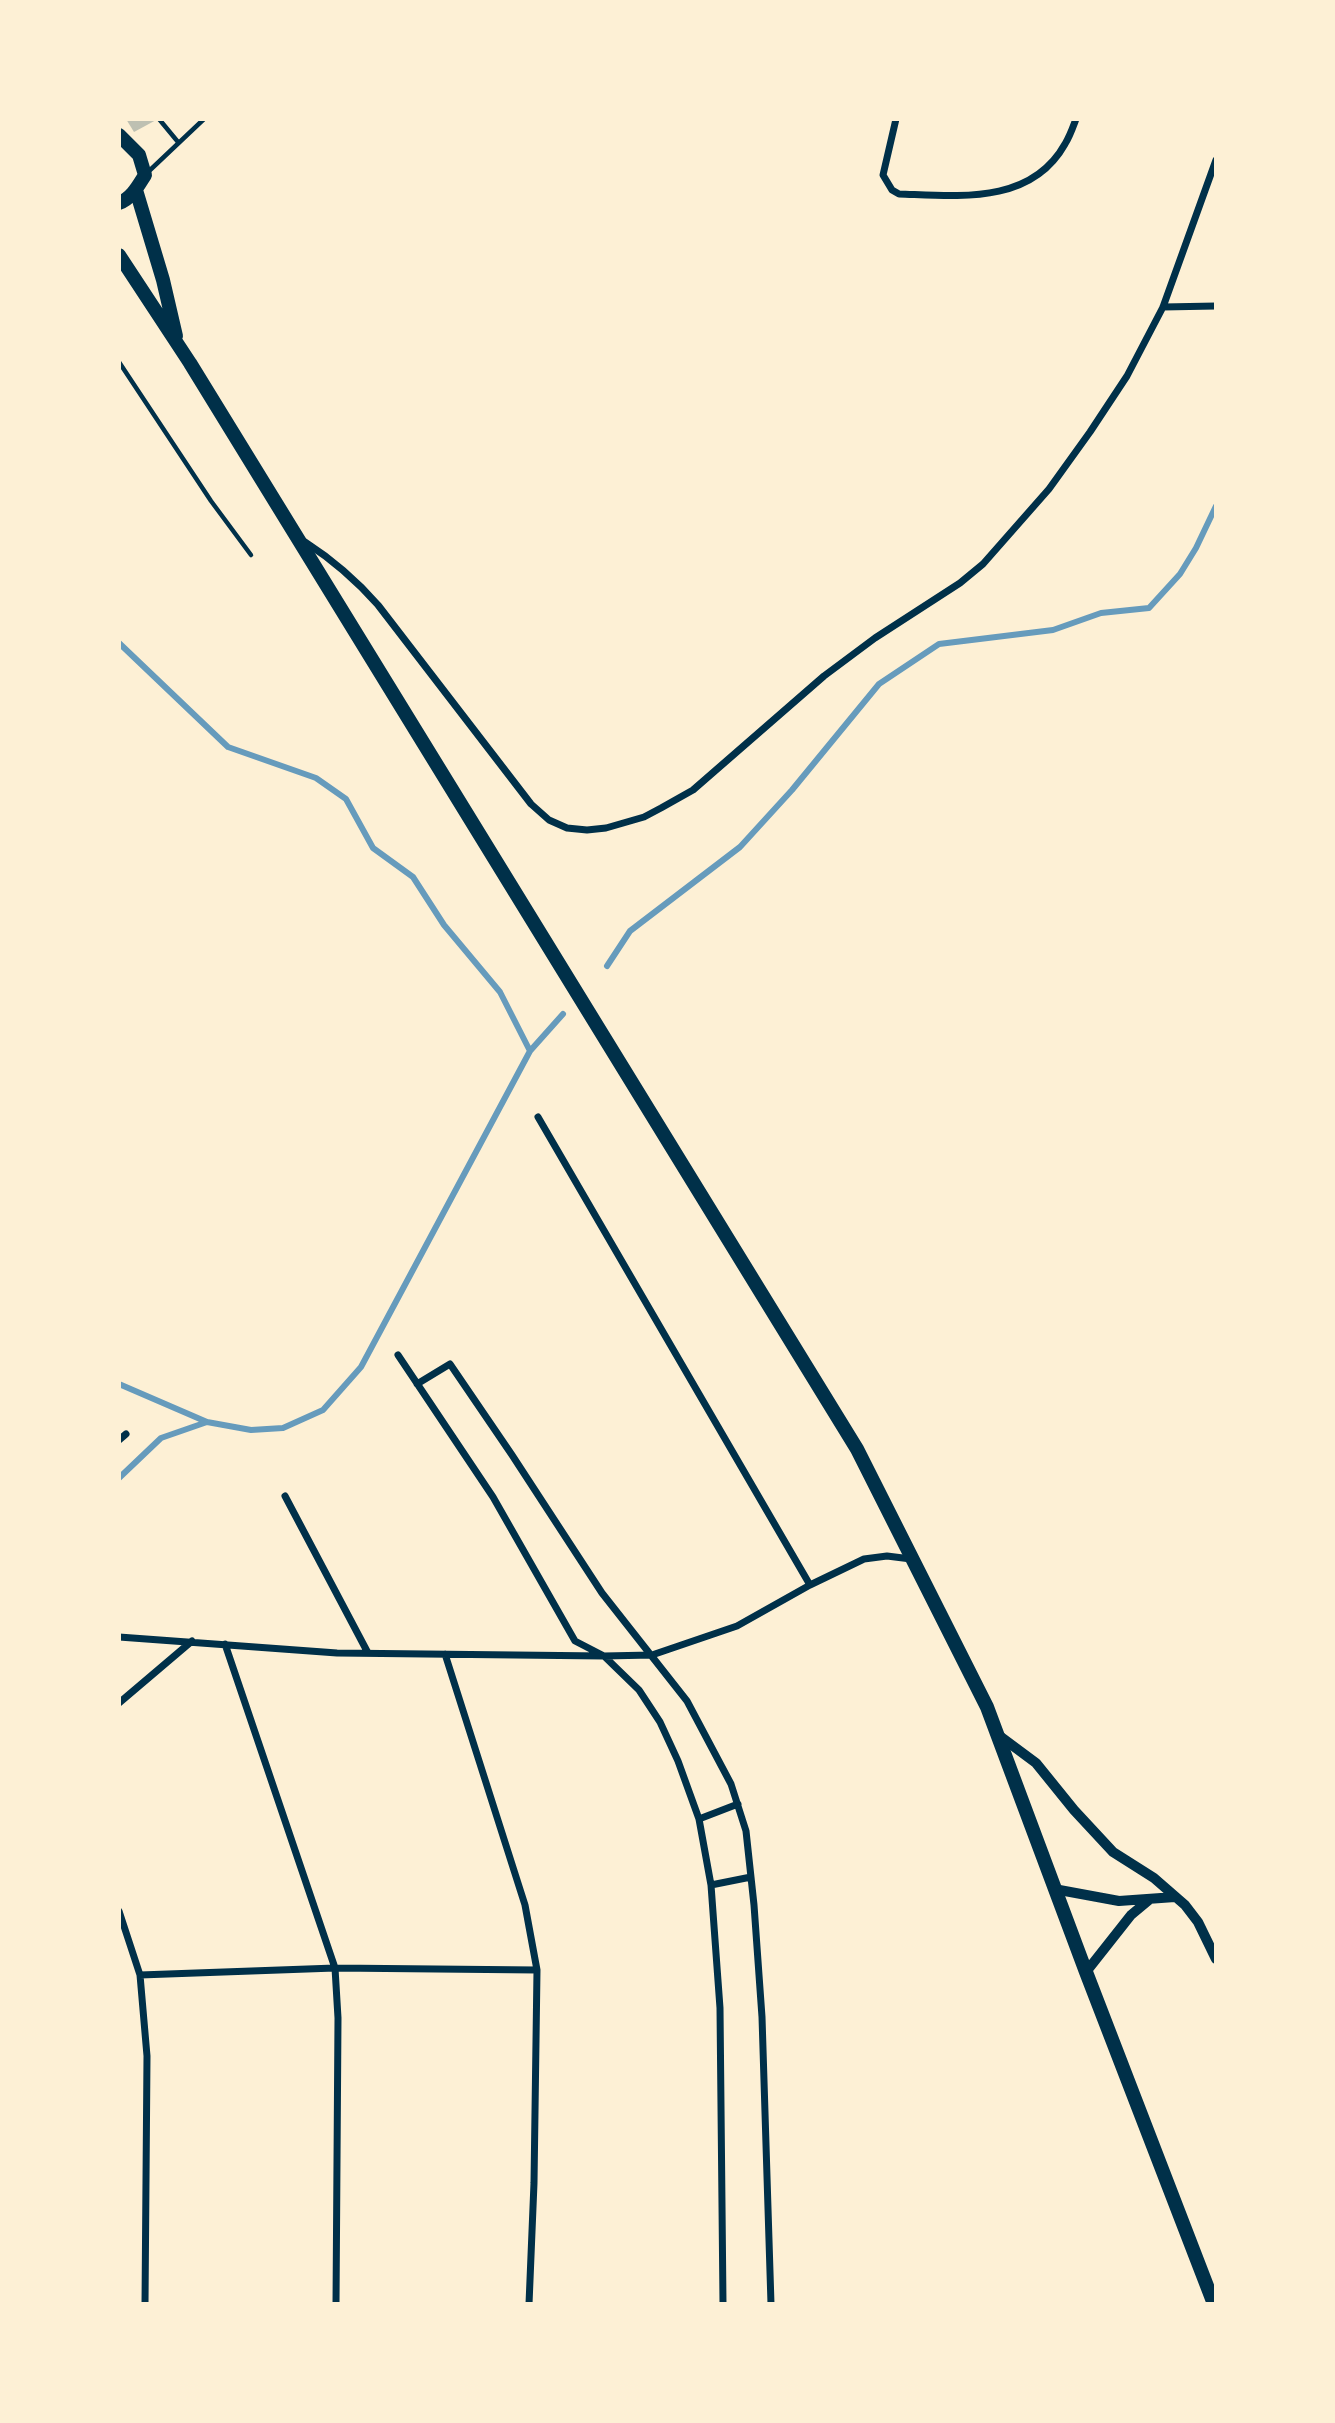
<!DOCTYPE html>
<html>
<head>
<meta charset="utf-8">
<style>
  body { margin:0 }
  #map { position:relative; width:1335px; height:2423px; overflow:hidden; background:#fdf0d5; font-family:Raleway,sans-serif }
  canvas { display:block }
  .frame { position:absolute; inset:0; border:121px solid #fdf0d5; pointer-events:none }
</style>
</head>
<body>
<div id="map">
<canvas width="1335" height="2423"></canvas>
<div class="frame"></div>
</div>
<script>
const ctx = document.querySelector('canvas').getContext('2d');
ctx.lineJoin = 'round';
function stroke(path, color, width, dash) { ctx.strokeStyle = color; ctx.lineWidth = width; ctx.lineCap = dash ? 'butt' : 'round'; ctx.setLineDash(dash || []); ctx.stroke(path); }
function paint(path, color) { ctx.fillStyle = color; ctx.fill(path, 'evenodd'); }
stroke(new Path2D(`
  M119,643L228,747L316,778L346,799L373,848L413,877L444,925L500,992L530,1051
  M607,966L630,931L740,847L792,790L879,684L939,644L1053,630L1101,613L1149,608L1180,574L1196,548L1216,506
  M119,1384L207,1422
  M119,1478L161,1438L207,1422L251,1430L283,1428L323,1410L361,1367L530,1051L563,1014`), '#669bbc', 6);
paint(new Path2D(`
  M126,119H158L134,132Z`), '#bec0b2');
stroke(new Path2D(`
  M159,119L178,142
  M148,172L204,119
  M119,362L211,501L251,555`), '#003049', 4.5);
stroke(new Path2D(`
  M896,119L883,175L892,190L899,194C958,196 1031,205 1065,144C1070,136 1073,127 1076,119
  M1163,307L1216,306
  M305,542C333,560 356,580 378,605L531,804L549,820L567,828L587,830L606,828L644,817L661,808L693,790L824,676L875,638L960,583L983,564L1049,489L1090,432L1127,376L1163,307L1216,160
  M538,1117L810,1585
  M398,1355L493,1497L575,1641L604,1656L639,1690L660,1722L678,1761L699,1819L711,1885L720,2008L723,2304
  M417,1384L450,1364L512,1455L602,1593L687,1701L731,1784L746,1831L754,1905L762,2017L771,2304
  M119,1440L126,1434
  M285,1496L368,1653
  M119,1637L337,1653L604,1656L652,1655L737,1626L810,1585L864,1559L887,1556L911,1559
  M225,1644L335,1968L338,2018L336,2304
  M445,1654L525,1905L537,1970L534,2183L529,2304
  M119,1703L192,1641
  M699,1819L738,1804
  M711,1885L751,1877
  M119,1911L140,1975L147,2056L145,2304
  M140,1975L335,1968L537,1970`), '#003049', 7);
stroke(new Path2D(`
  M997,1734L1036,1763L1074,1810L1113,1852L1154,1878L1185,1905L1198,1922L1216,1959
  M1054,1889L1119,1901L1175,1897
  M1086,1972L1131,1915L1149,1900`), '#003049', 10);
stroke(new Path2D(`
  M119,135L139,155L145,175C138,186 132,198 119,203
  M136,190L163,280L176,336
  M119,255L190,363L857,1449L987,1707L1086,1972L1214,2304`), '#003049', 14);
</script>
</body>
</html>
